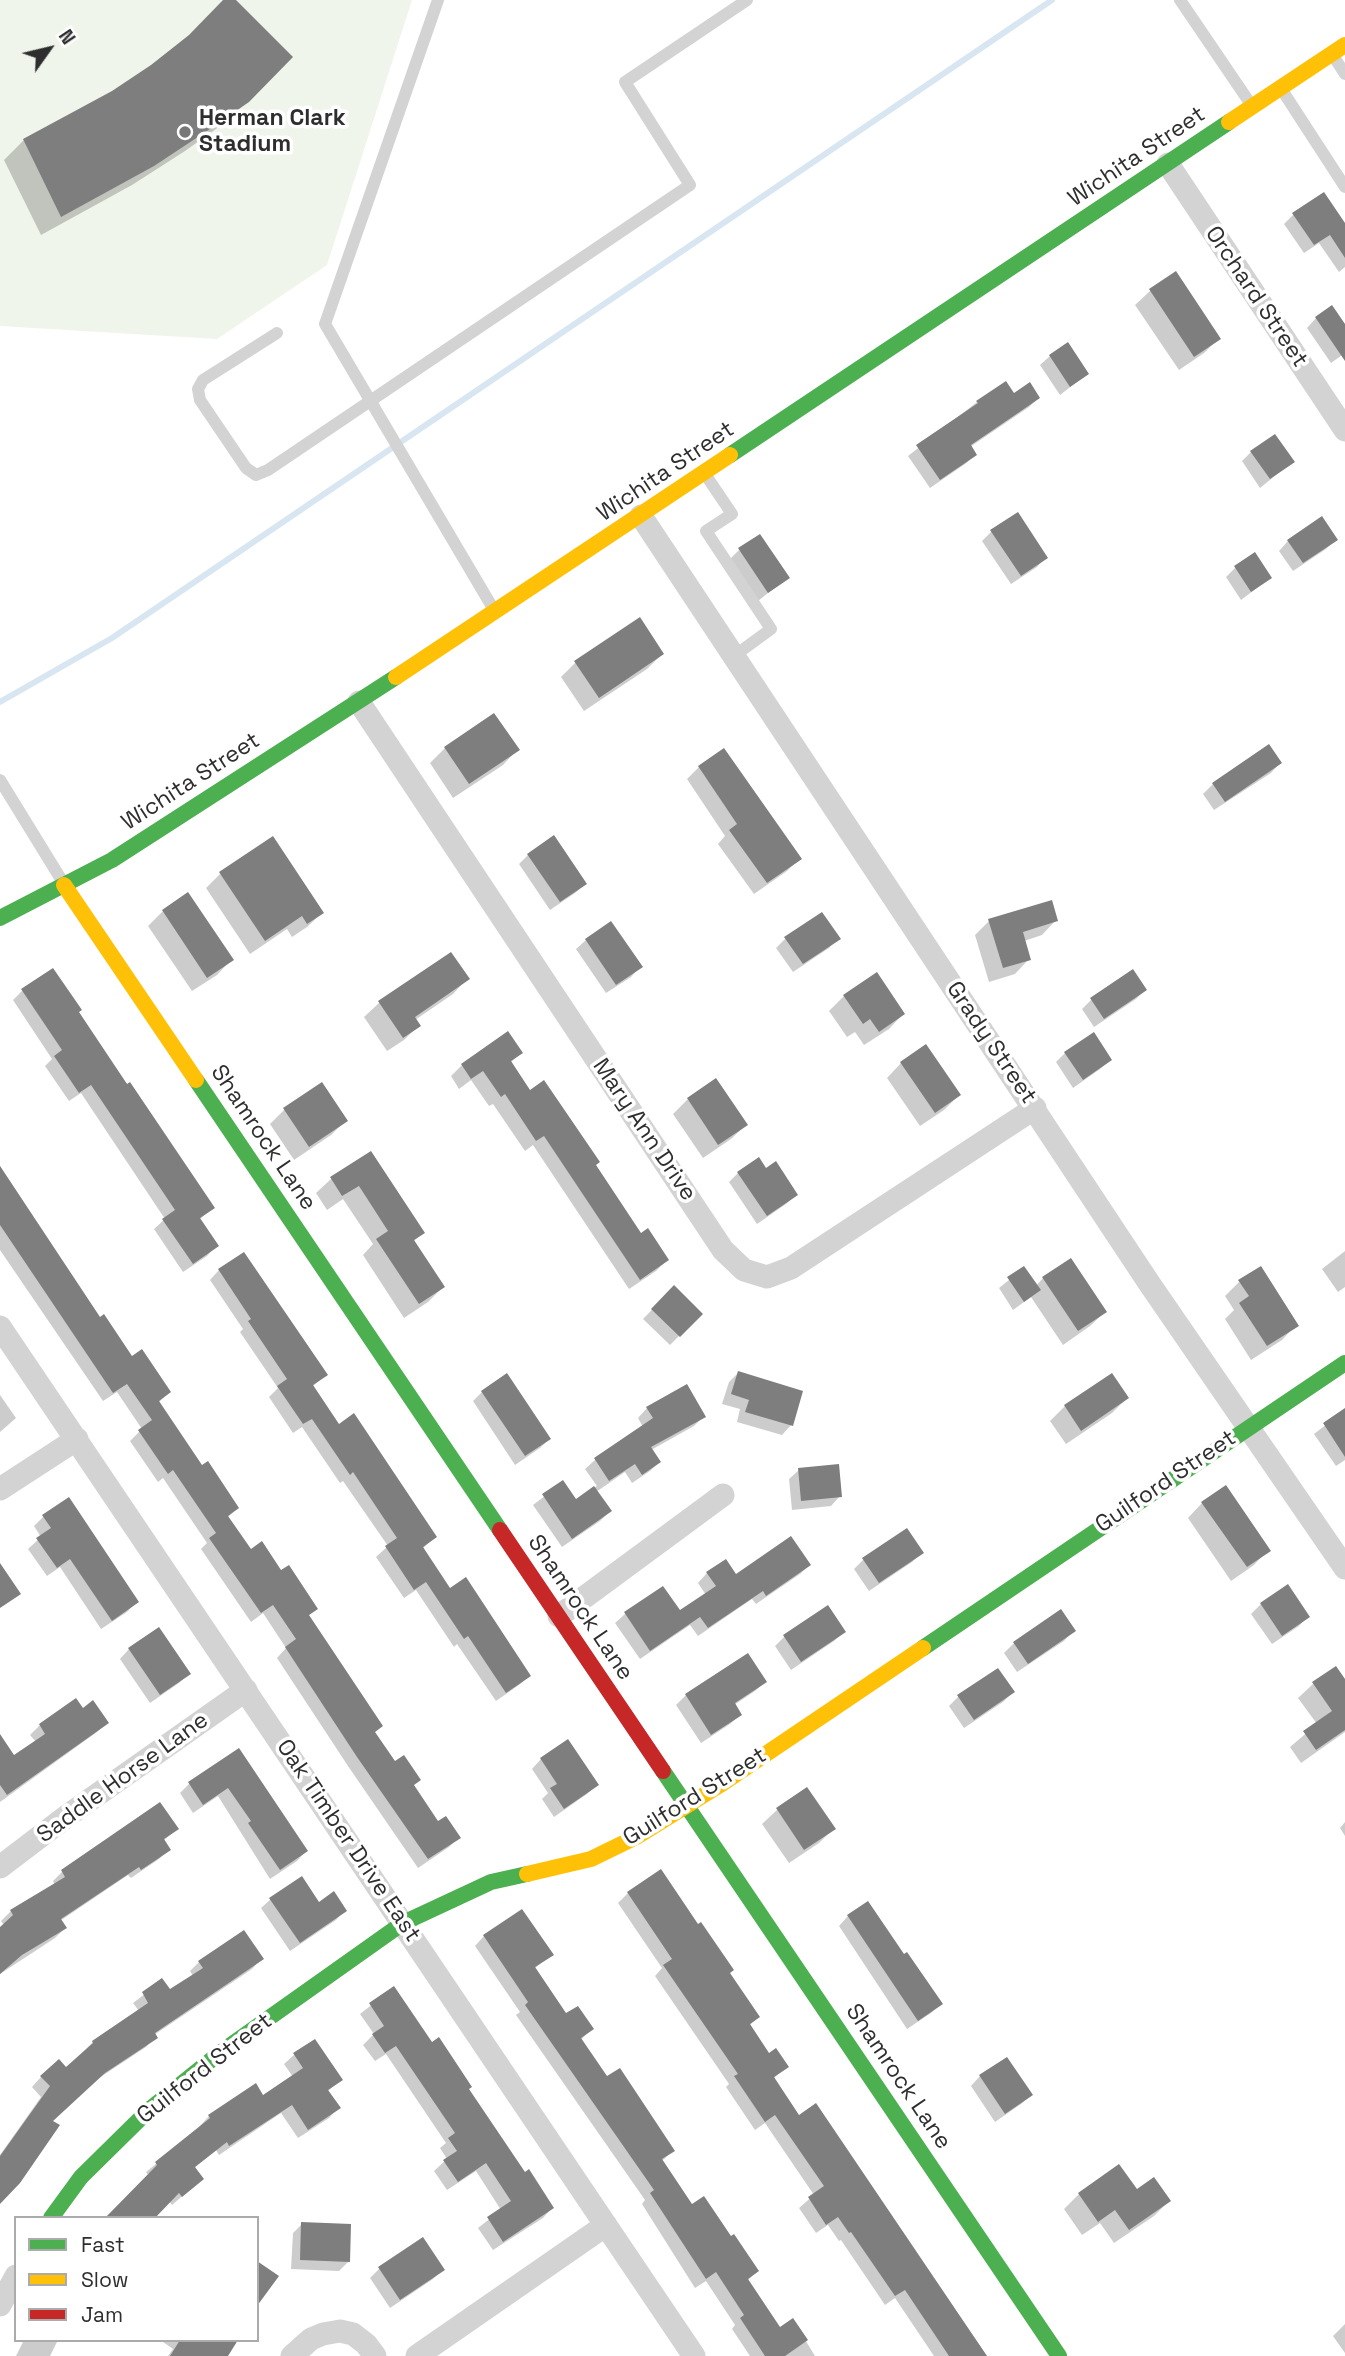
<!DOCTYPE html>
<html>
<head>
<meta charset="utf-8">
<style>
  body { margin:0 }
  #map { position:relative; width:1345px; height:2356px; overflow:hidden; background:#fff; font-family:"Space Grotesk",sans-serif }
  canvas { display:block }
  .legend { position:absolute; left:14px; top:2216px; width:245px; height:126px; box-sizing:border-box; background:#fff; border:2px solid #ababab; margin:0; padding:9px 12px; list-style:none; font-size:21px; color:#2e2e2e }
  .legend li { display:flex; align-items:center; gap:14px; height:35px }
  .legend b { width:35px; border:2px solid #ababab }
  .north { position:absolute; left:14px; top:14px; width:70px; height:70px; -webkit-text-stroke:5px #fff; paint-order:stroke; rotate:56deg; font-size:19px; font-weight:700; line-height:28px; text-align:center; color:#2e2e2e }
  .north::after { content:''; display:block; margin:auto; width:24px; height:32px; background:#2e2e2e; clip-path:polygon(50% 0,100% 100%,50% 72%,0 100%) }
</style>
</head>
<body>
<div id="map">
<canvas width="1345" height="2356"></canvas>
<ul class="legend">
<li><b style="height:9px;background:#4caf50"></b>Fast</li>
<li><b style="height:9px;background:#ffc107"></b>Slow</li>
<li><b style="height:9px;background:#c62828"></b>Jam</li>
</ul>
<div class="north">N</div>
</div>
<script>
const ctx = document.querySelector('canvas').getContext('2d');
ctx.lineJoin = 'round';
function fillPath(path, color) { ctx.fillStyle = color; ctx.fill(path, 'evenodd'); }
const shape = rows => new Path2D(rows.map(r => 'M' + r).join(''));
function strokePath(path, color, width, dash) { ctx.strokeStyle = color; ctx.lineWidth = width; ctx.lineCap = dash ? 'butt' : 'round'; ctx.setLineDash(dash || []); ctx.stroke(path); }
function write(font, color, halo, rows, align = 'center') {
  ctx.font = font + ' "Space Grotesk",sans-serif'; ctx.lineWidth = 7; ctx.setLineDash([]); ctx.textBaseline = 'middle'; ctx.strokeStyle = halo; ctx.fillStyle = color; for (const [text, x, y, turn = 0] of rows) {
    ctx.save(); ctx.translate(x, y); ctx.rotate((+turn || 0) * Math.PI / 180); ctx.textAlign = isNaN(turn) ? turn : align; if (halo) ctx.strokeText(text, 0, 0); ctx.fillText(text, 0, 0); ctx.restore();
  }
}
fillPath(shape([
  [0,0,412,0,327,265,217,339,0,326]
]), '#f0f5eb');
fillPath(shape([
  [226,0,234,0,291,57,227,121,185,151,132,185,41,235,4,160,24,140,113,93,152,66,188,37],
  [1294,214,1345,226,1345,267,1339,272,1319,243,1304,253,1284,224],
  [1175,273,1219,338,1204,353,1179,370,1135,305,1150,291],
  [1316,318,1345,327,1345,353,1331,363,1307,328],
  [1050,356,1087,374,1060,395,1040,365],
  [1013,395,1038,398,1029,407,970,447,975,455,965,464,930,488,908,456,977,402],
  [1251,452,1292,462,1260,488,1242,461],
  [1017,514,1046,557,1037,567,1011,584,982,541,991,532],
  [1335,540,1326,549,1293,571,1279,551,1288,541],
  [739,550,787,578,758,601,730,559],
  [1235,568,1270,578,1241,600,1226,577],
  [662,654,647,669,584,711,561,677,576,662],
  [494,715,517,750,503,765,453,798,430,763,445,748],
  [1269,747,1280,763,1271,773,1214,810,1203,794,1213,784],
  [699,767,799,859,787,871,754,894,718,844,725,836,687,779],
  [528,855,585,884,575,893,550,910,519,864],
  [220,874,322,913,307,927,292,937,287,929,250,954,206,888],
  [187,895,231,960,217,975,192,991,148,926,163,911],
  [1056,920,1042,935,1024,941,1029,959,1015,974,989,982,975,935,989,921],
  [786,938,838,938,829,948,793,972,776,948],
  [586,940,640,967,631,977,606,993,576,949],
  [451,954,467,979,453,994,415,1020,418,1026,404,1040,387,1051,364,1017,379,1003],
  [53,970,77,1013,213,1207,199,1220,216,1246,207,1256,183,1272,154,1229,165,1219,81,1093,69,1101,45,1066,52,1059,13,1000,22,991],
  [1133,971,1145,990,1136,999,1094,1027,1082,1009,1091,1000],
  [844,996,903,1014,889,1029,864,1045,855,1032,847,1037,829,1011],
  [508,1033,521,1053,510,1063,530,1092,594,1165,641,1235,667,1260,656,1271,629,1289,533,1145,525,1151,493,1104,489,1106,471,1080,459,1089,451,1076,462,1065],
  [1065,1053,1110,1060,1100,1069,1073,1088,1056,1062],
  [901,1063,959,1095,944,1110,920,1126,887,1078],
  [688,1099,746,1125,731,1139,703,1158,673,1114],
  [284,1110,346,1120,331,1135,294,1160,270,1124],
  [370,1153,422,1233,413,1242,443,1287,428,1302,404,1318,363,1255,373,1244,343,1199,327,1210,316,1193,331,1179],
  [0,1166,100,1319,131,1358,169,1392,158,1403,201,1467,237,1508,228,1517,250,1551,281,1572,316,1608,308,1616,374,1733,438,1824,458,1838,449,1847,418,1868,348,1766,277,1658,286,1648,263,1613,251,1622,201,1549,207,1543,163,1478,158,1482,130,1441,142,1429,117,1392,103,1401,0,1250],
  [766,1170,796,1195,786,1204,757,1224,729,1182,738,1173],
  [1345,1251,1345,1287,1338,1292,1322,1269],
  [1024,1268,1036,1286,1043,1278,1105,1312,1090,1326,1063,1345,1031,1297,1013,1310,999,1288],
  [219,1270,326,1375,312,1387,339,1426,435,1537,422,1549,449,1590,529,1676,519,1685,496,1701,457,1644,454,1647,416,1590,404,1598,376,1557,388,1546,343,1481,340,1483,302,1427,293,1433,269,1397,278,1388,240,1332,243,1329,210,1280],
  [1239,1282,1296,1325,1282,1340,1251,1360,1225,1319,1234,1310,1225,1296],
  [674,1287,701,1314,670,1345,643,1319],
  [738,1373,801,1392,791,1425,782,1435,737,1422,740,1409,722,1404,729,1382],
  [482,1392,549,1439,540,1448,515,1465,473,1401],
  [0,1395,16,1418,0,1432],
  [1127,1398,1112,1413,1066,1444,1050,1421,1065,1406],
  [647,1408,704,1416,694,1426,651,1450,659,1462,650,1471,632,1483,625,1472,596,1492,610,1511,600,1521,562,1547,533,1505,562,1483,575,1501,597,1486,585,1469,595,1460,643,1427,638,1418],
  [1345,1410,1345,1460,1336,1466,1314,1434],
  [799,1470,840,1496,831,1506,792,1510,789,1479],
  [69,1499,136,1602,127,1612,101,1629,60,1567,47,1576,28,1549,41,1537,34,1526,43,1517],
  [1202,1503,1268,1550,1254,1565,1231,1581,1188,1518],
  [921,1553,912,1562,869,1591,854,1569,863,1560],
  [809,1565,800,1574,756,1604,752,1599,698,1636,690,1625,640,1659,615,1623,625,1614,663,1588,679,1613,706,1595,698,1583,707,1573,735,1576],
  [1288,1586,1308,1616,1299,1626,1272,1644,1251,1614,1261,1604],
  [1073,1631,1064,1641,1017,1672,1004,1653,1014,1643],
  [844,1632,834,1641,791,1670,775,1646,784,1637],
  [129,1649,188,1674,179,1683,150,1703,120,1659],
  [747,1655,765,1682,755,1691,734,1705,740,1715,730,1724,701,1743,676,1705,686,1695],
  [1335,1668,1345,1682,1345,1732,1301,1763,1290,1747,1317,1724,1298,1698,1313,1684],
  [1013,1692,1003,1702,964,1728,949,1706,958,1697],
  [82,1710,106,1723,97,1732,0,1802,0,1752,14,1757,36,1742,30,1735,40,1725],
  [238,1751,306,1851,297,1861,270,1879,218,1796,193,1813,180,1793,189,1784],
  [541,1759,596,1785,587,1794,554,1817,542,1799,548,1793,532,1769],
  [807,1789,833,1829,819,1843,789,1863,762,1824,777,1810],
  [1345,1822,1345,1836,1340,1828],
  [177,1829,163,1841,169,1849,159,1859,131,1878,128,1875,60,1921,65,1928,55,1938,0,1974,0,1929,4,1925,1,1921,11,1911,55,1885,53,1881,62,1872],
  [628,1893,728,1973,758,2017,749,2026,768,2055,786,2067,773,2079,799,2117,884,2209,987,2356,934,2356,895,2298,885,2305,841,2240,839,2241,828,2225,816,2233,799,2208,814,2195,765,2123,755,2130,726,2087,729,2084,655,1976,662,1968,618,1903],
  [271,1899,318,1904,345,1910,336,1920,290,1951,261,1908],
  [848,1916,904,1957,940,2004,931,2013,907,2029,839,1926],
  [484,1936,551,1955,534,1969,566,2016,591,2029,581,2040,607,2079,672,2151,662,2161,692,2206,757,2271,747,2281,780,2329,793,2320,815,2356,750,2356,732,2329,735,2325,706,2281,695,2288,642,2204,645,2200,516,2015,520,2012,475,1946],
  [261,1959,252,1969,154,2035,155,2037,146,2047,93,2082,51,2121,0,2202,0,2155,41,2097,32,2087,41,2077,66,2069,93,2042,139,2011,133,2003,162,1981,169,1992,193,1976,190,1971,199,1962],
  [393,1988,431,2045,467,2089,524,2174,552,2208,543,2218,493,2250,478,2228,501,2210,476,2171,447,2190,434,2171,447,2159,440,2148,446,2143,386,2054,375,2061,363,2045,374,2034,360,2014],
  [315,2041,341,2079,327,2092,338,2108,329,2118,298,2138,281,2113,219,2155,216,2150,194,2168,202,2179,172,2205,146,2172,201,2127,200,2126,209,2116,263,2097,293,2077,284,2064,294,2055],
  [980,2076,1031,2095,1021,2104,995,2122,971,2086],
  [1136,2192,1169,2201,1154,2216,1114,2243,1100,2223,1082,2235,1064,2209,1079,2194],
  [302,2224,348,2262,339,2271,291,2269,293,2233],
  [422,2240,443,2269,433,2279,390,2308,370,2278,379,2269],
  [1345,2324,1345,2353,1333,2336],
  [24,2340,58,2340,50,2356,16,2356],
  [164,2340,234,2340,226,2356,168,2356,173,2349,163,2342]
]), '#0003');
strokePath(shape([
  [0,702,112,638,1052,0]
]), '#d8e6f2', 6);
fillPath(shape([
  [223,0,236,0,293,57,249,102,207,131,154,166,61,217,23,139,112,91,151,65,189,35],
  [1324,192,1345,223,1345,258,1330,235,1314,245,1292,213],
  [1176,271,1221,339,1194,357,1149,289],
  [1332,305,1345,324,1345,361,1315,317],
  [1068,342,1089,374,1070,387,1049,355],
  [1006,381,1014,393,1030,382,1040,398,971,445,977,455,940,480,916,445,978,403,976,401],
  [1275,434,1295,462,1270,479,1250,451],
  [1018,512,1048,558,1021,576,990,530],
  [1322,516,1338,540,1303,563,1287,540],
  [760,534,790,578,768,593,738,548],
  [1255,552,1272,578,1251,592,1234,566],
  [640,617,664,654,599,698,574,661],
  [494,713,520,750,469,784,444,747],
  [1269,744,1282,763,1225,802,1212,783],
  [724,748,802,859,767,883,729,830,737,824,698,766],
  [554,835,587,884,560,902,527,854],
  [273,836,324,913,307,924,302,916,265,941,219,872],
  [188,892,234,960,207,978,162,910],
  [1052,900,1058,921,1023,932,1031,960,1003,968,988,919],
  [822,912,841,939,803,964,784,937],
  [611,921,643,967,616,985,585,939],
  [451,952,470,979,415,1017,421,1026,403,1038,378,1001],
  [53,968,82,1010,79,1012,127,1084,130,1082,215,1208,200,1218,219,1246,193,1264,162,1219,175,1210,91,1085,79,1093,54,1056,62,1050,21,989],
  [1133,969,1147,990,1104,1019,1090,998],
  [877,972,905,1014,879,1032,870,1019,863,1024,843,995],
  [508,1031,523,1053,511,1061,530,1090,544,1080,600,1162,596,1165,641,1233,648,1228,669,1260,640,1280,544,1136,536,1141,505,1094,501,1097,483,1071,471,1079,461,1064],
  [1094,1032,1112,1060,1083,1080,1064,1052],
  [926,1044,961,1095,935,1113,900,1062],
  [716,1078,748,1125,718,1145,687,1098],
  [322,1082,348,1121,309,1147,283,1108],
  [371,1151,425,1233,414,1240,445,1287,419,1304,376,1239,388,1231,359,1186,342,1196,330,1177],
  [759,1157,766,1168,776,1161,798,1195,767,1216,737,1172],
  [0,1166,100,1317,104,1314,132,1356,142,1349,171,1392,159,1401,202,1465,208,1461,239,1508,228,1516,251,1549,262,1541,281,1570,289,1565,318,1609,309,1615,383,1726,375,1732,395,1761,404,1755,421,1780,414,1785,438,1821,446,1816,461,1838,428,1859,357,1757,285,1647,296,1639,273,1605,261,1613,209,1538,216,1533,173,1470,168,1474,138,1430,152,1420,127,1384,113,1393,0,1225],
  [244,1252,328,1375,313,1385,339,1424,354,1413,437,1537,423,1547,450,1588,466,1577,531,1676,506,1693,468,1636,464,1639,426,1582,414,1590,385,1546,397,1538,353,1472,350,1475,312,1419,303,1424,277,1386,287,1379,248,1321,251,1319,218,1269],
  [1071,1258,1107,1312,1078,1331,1042,1277],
  [1024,1266,1041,1290,1024,1302,1007,1277],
  [1261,1266,1299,1326,1267,1346,1239,1303,1249,1296,1238,1280],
  [674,1285,703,1314,680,1337,651,1309],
  [738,1371,803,1391,793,1426,745,1412,749,1400,731,1394],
  [507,1373,551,1439,525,1456,481,1391],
  [1112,1373,1129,1398,1081,1431,1064,1405],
  [687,1384,706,1417,651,1447,661,1462,642,1475,635,1464,609,1481,594,1458,653,1418,646,1407],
  [1345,1408,1345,1457,1323,1423],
  [839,1464,842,1497,801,1501,798,1468],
  [563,1480,576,1499,594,1486,612,1511,572,1539,542,1494],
  [1226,1485,1271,1551,1247,1567,1201,1502],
  [69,1497,139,1602,112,1621,70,1559,57,1568,36,1538,51,1528,42,1515],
  [907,1528,924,1553,879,1583,862,1558],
  [791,1536,811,1565,766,1596,763,1591,708,1628,700,1617,650,1651,624,1612,663,1586,680,1610,716,1586,706,1572,726,1559,736,1574],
  [0,1563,21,1594,0,1608],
  [1288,1584,1310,1617,1282,1636,1260,1603],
  [828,1605,846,1632,801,1662,783,1635],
  [1061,1609,1076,1631,1028,1664,1013,1642],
  [159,1627,191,1674,160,1695,128,1648],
  [748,1653,767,1682,735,1703,742,1715,711,1735,685,1694],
  [1336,1666,1345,1679,1345,1730,1316,1750,1303,1731,1332,1711,1312,1682],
  [998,1668,1015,1692,974,1720,957,1695],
  [76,1698,83,1708,93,1700,109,1723,7,1795,0,1785,0,1734,14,1755,45,1734,39,1724],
  [568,1739,599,1785,564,1809,550,1788,557,1784,540,1758],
  [239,1748,308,1851,280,1870,248,1823,251,1821,228,1788,203,1805,188,1782],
  [807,1787,836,1829,804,1850,776,1808],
  [160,1802,179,1829,164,1839,171,1850,141,1870,139,1867,61,1919,67,1928,22,1955,0,1974,0,1927,13,1915,10,1910,65,1877,61,1870],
  [661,1869,698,1924,701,1922,734,1970,730,1973,760,2017,750,2024,769,2053,776,2048,789,2067,774,2077,799,2115,816,2103,987,2356,949,2356,905,2290,895,2296,851,2232,849,2233,838,2217,826,2225,808,2197,824,2186,775,2115,765,2122,734,2076,738,2074,663,1965,672,1959,627,1892],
  [302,1876,319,1902,334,1891,347,1911,300,1943,269,1898],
  [868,1901,904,1954,907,1952,943,2004,918,2021,847,1915],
  [522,1909,554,1955,535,1967,566,2013,578,2006,594,2029,581,2038,607,2076,620,2068,675,2151,662,2159,692,2204,704,2196,731,2236,734,2234,759,2271,748,2279,780,2327,793,2318,808,2340,785,2356,765,2356,740,2318,744,2315,716,2272,706,2279,650,2193,654,2190,525,2005,528,2002,483,1935],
  [244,1930,264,1959,155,2033,158,2038,105,2073,53,2121,60,2125,20,2183,0,2204,0,2156,50,2086,40,2076,59,2059,66,2067,93,2043,92,2041,148,2003,142,1992,162,1978,170,1989,203,1968,198,1961],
  [394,1986,432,2042,439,2037,472,2087,469,2089,525,2172,529,2169,554,2208,503,2242,487,2217,511,2201,486,2163,458,2182,443,2160,457,2151,448,2138,455,2133,396,2046,385,2053,372,2034,384,2026,369,2003],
  [315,2039,343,2080,328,2090,341,2108,308,2130,292,2105,229,2146,227,2142,195,2167,204,2179,182,2197,179,2193,155,2218,105,2218,157,2165,155,2162,210,2118,208,2115,256,2083,263,2095,303,2068,293,2053],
  [1007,2057,1033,2095,1005,2114,979,2075],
  [1119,2164,1137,2189,1154,2177,1171,2201,1129,2230,1115,2210,1098,2222,1078,2193],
  [301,2222,351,2224,350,2262,300,2260],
  [423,2237,445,2270,400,2300,378,2267],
  [257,2261,279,2276,257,2306],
  [180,2340,238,2340,228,2356,170,2356]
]), '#7e7e7e');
strokePath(shape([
  [438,0,325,324,494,610],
  [1180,0,1252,106],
  [1332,54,1345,74],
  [1282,90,1345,187],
  [277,333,203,380,198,389,200,400,246,468,256,475,268,470,690,185,625,82,747,0],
  [705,474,732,514,706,531,771,629,734,656],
  [0,780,64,884]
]), '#d3d3d3', 12);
strokePath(shape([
  [1168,164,1345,430],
  [641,516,1149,1283,1345,1568],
  [359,702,723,1250,744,1270,767,1277,791,1268,1035,1108],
  [0,1327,694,2356],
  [0,1489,77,1439],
  [559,1616,723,1495],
  [0,1867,67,1816,246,1690],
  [0,2305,16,2276],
  [292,2356,311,2339,323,2334,340,2331,353,2334,366,2344,375,2356],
  [417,2356,606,2225]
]), '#d3d3d3', 23);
strokePath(shape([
  [730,455,1229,122],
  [0,918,112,860,396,677],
  [196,1080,500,1530],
  [923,1648,1345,1363],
  [663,1771,1059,2356],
  [51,2218,81,2177,150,2109,221,2052,403,1923,491,1882,527,1874]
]), '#4caf50', 16);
strokePath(shape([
  [1229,122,1345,45],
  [396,677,730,455],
  [64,885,196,1080],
  [527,1874,591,1859,638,1836,720,1785,923,1648]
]), '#ffc107', 16);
strokePath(shape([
  [500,1530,663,1771]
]), '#c62828', 16);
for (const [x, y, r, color] of [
  [185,132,7,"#777"]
]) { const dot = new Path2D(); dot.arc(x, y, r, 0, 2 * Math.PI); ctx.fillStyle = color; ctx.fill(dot); strokePath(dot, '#fff', 2.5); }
write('bold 23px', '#2e2e2e', '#fff', [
  ["Herman Clark",199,119],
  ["Stadium",199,145]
], 'left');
write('23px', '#2e2e2e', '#fff', [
  ["Wichita Street",1137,157,-34],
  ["Orchard Street",1256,297,56],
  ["Wichita Street",666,472,-34],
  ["Wichita Street",191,782,-33],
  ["Grady Street",991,1043,56],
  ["Mary Ann Drive",644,1130,56],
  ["Shamrock Lane",263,1138,56],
  ["Guilford Street",1166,1482,-34],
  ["Shamrock Lane",580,1608,56],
  ["Saddle Horse Lane",123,1778,-36],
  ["Guilford Street",695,1797,-32],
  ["Oak Timber Drive East",348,1841,56],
  ["Guilford Street",205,2069,-38],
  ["Shamrock Lane",898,2077,56]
]);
</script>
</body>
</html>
